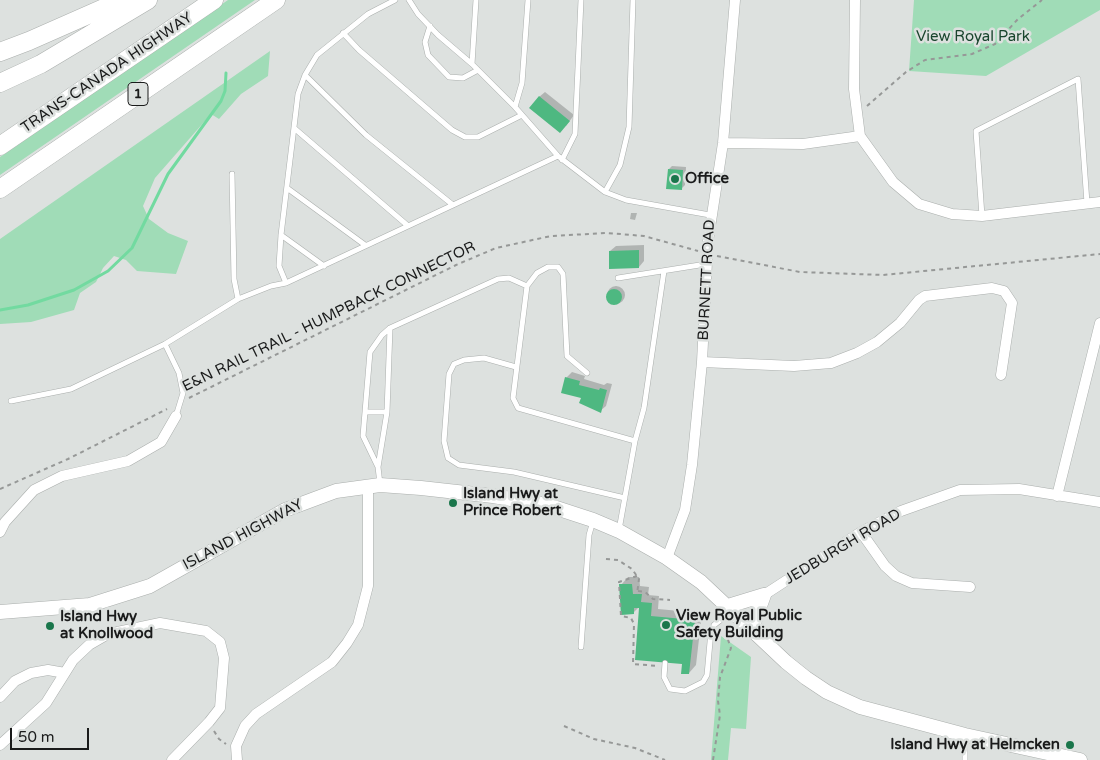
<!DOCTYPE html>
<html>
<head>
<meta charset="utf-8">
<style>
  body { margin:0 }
  #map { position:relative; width:1100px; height:760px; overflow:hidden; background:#dde1df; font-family:"Varela Round",sans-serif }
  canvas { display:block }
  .scale { position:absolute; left:10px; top:728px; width:79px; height:22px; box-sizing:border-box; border:2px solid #1a1b1b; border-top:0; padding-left:6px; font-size:15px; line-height:18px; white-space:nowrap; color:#1a1b1b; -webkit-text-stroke:4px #dde1df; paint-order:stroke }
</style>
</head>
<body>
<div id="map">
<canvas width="1100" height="760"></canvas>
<div class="scale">50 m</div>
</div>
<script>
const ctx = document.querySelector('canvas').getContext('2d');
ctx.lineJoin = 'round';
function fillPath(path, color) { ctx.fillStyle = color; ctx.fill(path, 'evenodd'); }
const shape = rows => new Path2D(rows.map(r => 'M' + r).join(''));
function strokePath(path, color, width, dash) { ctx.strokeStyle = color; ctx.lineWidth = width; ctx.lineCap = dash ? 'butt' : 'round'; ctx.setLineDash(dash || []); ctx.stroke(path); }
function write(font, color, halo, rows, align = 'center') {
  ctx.font = font + ' "Varela Round",sans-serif'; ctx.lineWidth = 5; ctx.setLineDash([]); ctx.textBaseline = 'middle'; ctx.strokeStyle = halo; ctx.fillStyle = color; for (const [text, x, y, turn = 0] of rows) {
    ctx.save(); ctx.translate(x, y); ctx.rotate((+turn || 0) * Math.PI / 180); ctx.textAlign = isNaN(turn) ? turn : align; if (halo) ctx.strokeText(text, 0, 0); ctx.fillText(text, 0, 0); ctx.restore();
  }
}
fillPath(shape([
  [228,0,255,0,0,175,0,157],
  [914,0,1100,0,1100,10,986,76,909,71],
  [270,51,268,76,241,94,219,119,211,114,155,178,143,206,149,219,168,233,188,241,176,274,137,271,126,260,114,256,103,268,96,282,80,293,74,310,31,322,0,324,0,239],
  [721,636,751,657,746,729,731,728,728,760,711,760]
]), '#a0dcb7');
fillPath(shape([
  [545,92,574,115,566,126,539,97],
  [672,166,686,167,685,185,682,188,669,169],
  [631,213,637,213,635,220,630,219],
  [644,245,644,261,639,267,610,251,616,246],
  '607 295a9 9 0 1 1 18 0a9 9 0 1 1-18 0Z',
  [572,372,585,376,584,379,604,385,607,383,612,384,606,406,600,411,582,398,566,378],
  [628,577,639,577,640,586,649,587,648,595,659,596,658,609,702,613,696,665,689,673,640,606,633,613,621,585]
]), '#0003');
strokePath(shape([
  [0,310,28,305,74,290,108,271,132,248,168,174,221,101,225,91,226,73]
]), '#72daa0', 3);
fillPath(shape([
  [539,96,570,121,560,133,529,108],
  [668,169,683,170,682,190,666,189],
  [639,250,639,268,609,269,609,251],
  '606 297a8 8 0 1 1 16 0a8 8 0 1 1-16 0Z',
  [565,377,580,381,579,385,599,390,600,388,607,390,601,413,579,403,581,398,561,393],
  [619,584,632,584,633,594,642,594,641,602,652,603,651,616,695,620,689,674,681,674,682,664,635,660,639,608,634,608,634,614,621,615]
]), '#4eb881');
const service = shape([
  [409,0,418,14,438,35,472,64],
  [476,0,472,64,515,107,558,156,605,192,626,200,710,215],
  [430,26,425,42,428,55,449,77,463,78,478,70],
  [343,33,359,50,452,130,465,137,478,137,522,115],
  [305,75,366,135,453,205],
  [515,107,522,83,528,0],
  [294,128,407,225],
  [562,160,575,134,581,0],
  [232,174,234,279,238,299],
  [287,188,365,245],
  [605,192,620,165,629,127,633,0],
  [982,216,976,131,1078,79,1087,203],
  [281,235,324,266],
  [618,278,706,264],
  [286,283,279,266,281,235,298,94,305,75,317,55,368,14,395,0],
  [165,344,179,373,183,393,176,416],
  [516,367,484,358,464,360,454,364,449,374,444,441,448,458,459,465,514,472,625,498],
  [587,373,567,356,563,274,558,267,548,267,537,273,527,286,513,398,518,408,635,441],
  [11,401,71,389,165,344,238,299,271,286,286,283,558,156],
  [365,412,387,412],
  [378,467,363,436,370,352,382,335,390,328,498,279,509,278,527,286],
  [380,484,378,467,387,412,390,328],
  [619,530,635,441,644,408,664,271],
  [581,647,589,535,593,521],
  [665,663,664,677,670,689,685,691,703,682,707,675,711,631,714,625,731,612],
  [965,736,965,760]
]);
const minor = shape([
  [855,0,854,89,860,136],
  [723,143,803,144,860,136,893,182,919,204,952,214,982,216,1100,202],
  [702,362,794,366,831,363,857,353,877,342,900,323,919,300,925,296,992,288,1004,291,1012,303,1001,375],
  [1057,496,1100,323],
  [0,532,5,522,34,490,62,476,128,461,161,442,176,416],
  [861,532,885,566,896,576,912,583,970,587],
  [667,558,685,510,692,465,702,362,708,241,723,143,735,0],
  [764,595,861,532,901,511,960,490,1019,489,1100,502],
  [0,697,15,681,31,673,48,670,65,673],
  [0,745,46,703,73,660,89,645,108,634,160,623,206,631,220,642,224,658,220,708,209,722,172,760],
  [237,760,236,746,245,726,256,714,332,662,347,643,358,625,368,586,368,486]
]);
const secondary = shape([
  [728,606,764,595],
  [0,612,90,605,150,586,285,510,336,491,380,485,421,488,493,496,547,505,593,520,619,531,667,558,701,582,786,662,806,678,827,692,860,707,965,735,1080,760],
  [752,628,764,595]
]);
const motorway = shape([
  [0,52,29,41,122,0],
  [0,83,41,64,148,0],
  [0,146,214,0],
  [0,189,276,0]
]);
strokePath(service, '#aaaeac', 6);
strokePath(minor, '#aaaeac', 11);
strokePath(secondary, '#aaaeac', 15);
strokePath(motorway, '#aaaeac', 19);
strokePath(shape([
  [867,106,906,72,925,60,972,54,995,44,1018,19,1042,0],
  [717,256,800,272,883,275,1100,254],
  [189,398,456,265,496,248,551,236,607,233,644,236,698,251],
  [0,489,68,459,167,409],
  [606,559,618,560,632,569,639,579,637,594],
  [637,576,619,582,621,616,631,618,634,624,633,664,658,666],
  [638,591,645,592,653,599,670,600],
  [564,726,594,739,635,748,665,760],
  [214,731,219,739,226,744],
  [713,760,720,715,718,701,720,677,731,648,727,637,733,628]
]), '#969897', 2, [4, 4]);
strokePath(service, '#fff', 5);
strokePath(minor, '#fff', 10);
strokePath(secondary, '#fff', 14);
strokePath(motorway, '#fff', 18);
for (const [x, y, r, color] of [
  [675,179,5,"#1a764b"],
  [453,503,5,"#1a764b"],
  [666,625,5,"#1a764b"],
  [50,626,5,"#1a764b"],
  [1070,745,5,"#1a764b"]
]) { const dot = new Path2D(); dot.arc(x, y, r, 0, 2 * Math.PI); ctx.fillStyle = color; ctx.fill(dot); strokePath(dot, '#dde1df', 2); }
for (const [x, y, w] of [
  [138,94,20]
]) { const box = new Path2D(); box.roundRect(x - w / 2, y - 11.5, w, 23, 4); ctx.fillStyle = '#dde1df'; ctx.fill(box); strokePath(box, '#1a1b1b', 1); }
write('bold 14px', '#1a1b1b', null, [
  ["1",138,94]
]);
write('15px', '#19452d', '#dde1df', [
  ["View Royal Park",973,37]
]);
write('15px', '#1a1b1b', '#dde1df', [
  ["TRANS-CANADA HIGHWAY",107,73,-34],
  ["BURNETT ROAD",707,280,-87],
  ["E&N RAIL TRAIL - HUMPBACK CONNECTOR",329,317,-26],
  ["ISLAND HIGHWAY",243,535,-28],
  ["JEDBURGH ROAD",843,547,-31]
]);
write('bold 15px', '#1a1b1b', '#dde1df', [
  ["Office",685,179],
  ["Island Hwy at",463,494],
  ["Prince Robert",463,511],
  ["View Royal Public",676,616],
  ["Safety Building",676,633],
  ["Island Hwy",60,617],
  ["at Knollwood",60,634],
  ["Island Hwy at Helmcken",1060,745,"right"]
], 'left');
</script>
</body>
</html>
